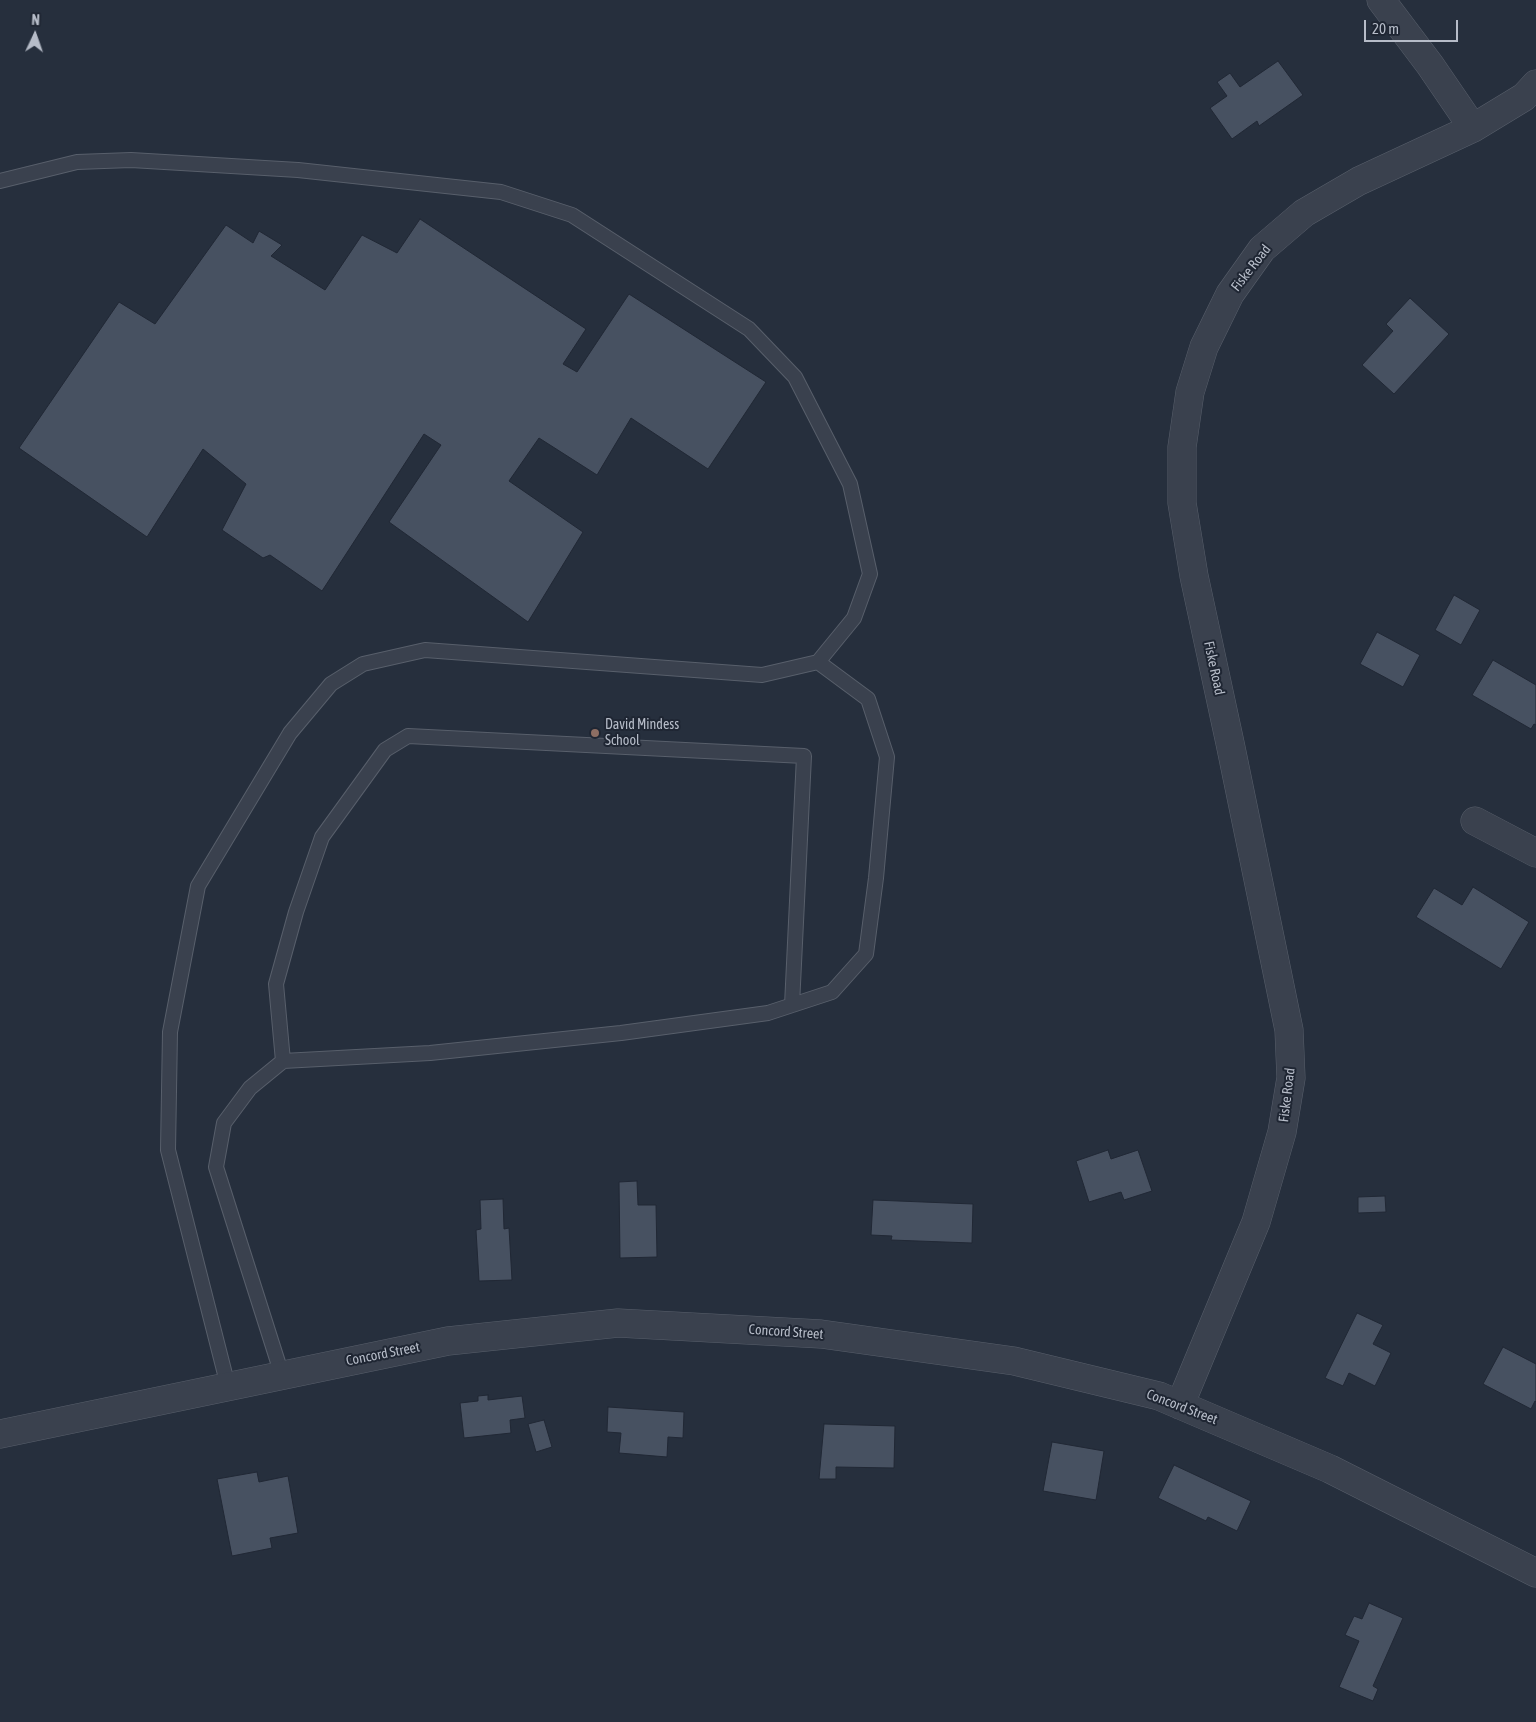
<!DOCTYPE html>
<html>
<head>
<meta charset="utf-8">
<style>
  body { margin:0 }
  #map { position:relative; width:1536px; height:1722px; overflow:hidden; background:#262f3d; font-family:"Asap Condensed",sans-serif }
  canvas { display:block }
  .north { position:absolute; left:10px; top:10px; width:50px; height:50px; -webkit-text-stroke:4px #1f2633; paint-order:stroke; rotate:3deg; font-size:14px; font-weight:700; line-height:20px; text-align:center; color:#b6bcc8 }
  .north::after { content:''; display:block; margin:auto; width:18px; height:22px; background:#b6bcc8; clip-path:polygon(50% 0,100% 100%,50% 72%,0 100%) }
  .scale { position:absolute; left:1364px; top:20px; width:94px; height:22px; box-sizing:border-box; border:2px solid #b6bcc8; border-top:0; padding-left:6px; font-size:15px; line-height:18px; white-space:nowrap; color:#b6bcc8; -webkit-text-stroke:4px #1f2633; paint-order:stroke }
</style>
</head>
<body>
<div id="map">
<canvas width="1536" height="1722"></canvas>
<div class="north">N</div>
<div class="scale">20 m</div>
</div>
<script>
const ctx = document.querySelector('canvas').getContext('2d');
ctx.lineJoin = 'round';
function fillPath(path, color) { ctx.fillStyle = color; ctx.fill(path, 'evenodd'); }
const shape = rows => new Path2D(rows.map(r => 'M' + r).join(''));
function strokePath(path, color, width, dash) { ctx.strokeStyle = color; ctx.lineWidth = width; ctx.lineCap = dash ? 'butt' : 'round'; ctx.setLineDash(dash || []); ctx.stroke(path); }
function write(font, color, halo, rows, align = 'center') {
  ctx.font = font + ' "Asap Condensed",sans-serif'; ctx.lineWidth = 4; ctx.setLineDash([]); ctx.textBaseline = 'middle'; ctx.strokeStyle = halo; ctx.fillStyle = color; for (const [text, x, y, turn = 0] of rows) {
    ctx.save(); ctx.translate(x, y); ctx.rotate((+turn || 0) * Math.PI / 180); ctx.textAlign = isNaN(turn) ? turn : align; if (halo) ctx.strokeText(text, 0, 0); ctx.fillText(text, 0, 0); ctx.restore();
  }
}
const building = shape([
  [1278,61,1303,95,1259,126,1257,121,1232,139,1210,108,1227,96,1217,82,1230,73,1240,87,1278,61],
  [420,219,586,329,563,364,577,372,629,294,766,382,708,469,631,418,597,475,539,438,509,481,583,532,528,622,389,522,441,445,424,434,322,591,270,555,263,558,222,530,246,484,203,449,147,537,19,448,119,302,155,324,226,225,253,243,259,231,282,245,271,256,325,290,362,235,397,253,420,219],
  [1410,298,1449,334,1394,394,1362,365,1393,331,1386,324,1410,298],
  [1454,595,1480,610,1461,645,1435,630,1454,595],
  [1377,632,1420,655,1403,687,1360,664,1377,632],
  [1493,660,1536,685,1536,725,1534,724,1531,729,1472,695,1493,660],
  [1473,887,1529,922,1501,969,1416,917,1434,888,1462,905,1473,887],
  [1108,1150,1111,1159,1138,1150,1152,1191,1124,1200,1121,1192,1089,1202,1076,1161,1108,1150],
  [637,1181,638,1205,656,1205,657,1257,620,1258,619,1182,637,1181],
  [1385,1196,1386,1212,1358,1213,1358,1197,1385,1196],
  [503,1199,504,1229,509,1228,512,1280,479,1281,476,1230,481,1229,480,1200,503,1199],
  [873,1200,973,1204,972,1243,891,1240,892,1236,871,1235,873,1200],
  [1357,1313,1383,1325,1373,1344,1391,1353,1375,1386,1349,1373,1343,1386,1325,1378,1357,1313],
  [1503,1347,1536,1364,1536,1402,1535,1401,1531,1409,1483,1384,1503,1347],
  [488,1395,488,1400,522,1396,525,1418,510,1420,511,1433,464,1438,460,1403,478,1401,478,1396,488,1395],
  [608,1407,684,1412,683,1438,668,1437,667,1457,619,1453,621,1433,607,1432,608,1407],
  [544,1420,552,1447,536,1452,528,1424,544,1420],
  [824,1424,895,1426,894,1468,836,1467,836,1479,819,1479,824,1424],
  [1052,1442,1104,1451,1096,1500,1043,1491,1052,1442],
  [1174,1465,1251,1501,1237,1531,1208,1517,1206,1521,1158,1498,1174,1465],
  [257,1472,259,1482,288,1476,298,1533,270,1538,272,1548,232,1556,217,1479,257,1472],
  [1369,1603,1403,1618,1373,1686,1378,1689,1373,1701,1339,1687,1359,1641,1345,1635,1354,1616,1362,1619,1369,1603]
]);
fillPath(building, '#475161');
strokePath(building, '#212835', 1);
const lane = shape([
  [0,181,77,162,131,160,298,170,501,192,572,215,749,329,795,377,850,484,870,574,854,618,818,662,762,675,425,650,363,664,331,684,290,733,198,886,170,1032,168,1150,228,1386],
  [283,1061,276,984,296,912,322,837,385,750,408,736,804,756,792,1005],
  [282,1375,216,1167,224,1123,250,1088,283,1061,430,1053,621,1033,768,1013,832,992,866,954,876,878,887,757,868,699,818,662]
]);
const street = shape([
  [1381,0,1430,65,1473,128],
  [1475,821,1536,853],
  [1180,1405,1256,1222,1282,1132,1291,1078,1289,1030,1230,743,1194,576,1182,503,1182,447,1190,392,1204,347,1230,294,1262,249,1304,213,1359,181,1473,128,1524,97,1536,84],
  [0,1434,448,1341,618,1323,821,1334,1014,1361,1159,1396,1330,1469,1536,1573]
]);
strokePath(lane, '#585f6b', 16);
strokePath(street, '#585f6b', 29);
strokePath(lane, '#3a414e', 14);
strokePath(street, '#3a414e', 28);
for (const [x, y, r, color] of [
  [595,733,5,"#8d6e63"]
]) { const dot = new Path2D(); dot.arc(x, y, r, 0, 2 * Math.PI); ctx.fillStyle = color; ctx.fill(dot); strokePath(dot, '#1f2633', 2); }
write('14px', '#b6bcc8', '#1f2633', [
  ["Fiske Road",1251,268,-52],
  ["Fiske Road",1214,668,78],
  ["Fiske Road",1287,1095,-83],
  ["Concord Street",786,1332,4],
  ["Concord Street",383,1354,-11],
  ["Concord Street",1182,1407,21]
]);
write('14px', '#b6bcc8', '#1f2633', [
  ["David Mindess",605,725],
  ["School",605,741]
], 'left');
</script>
</body>
</html>
